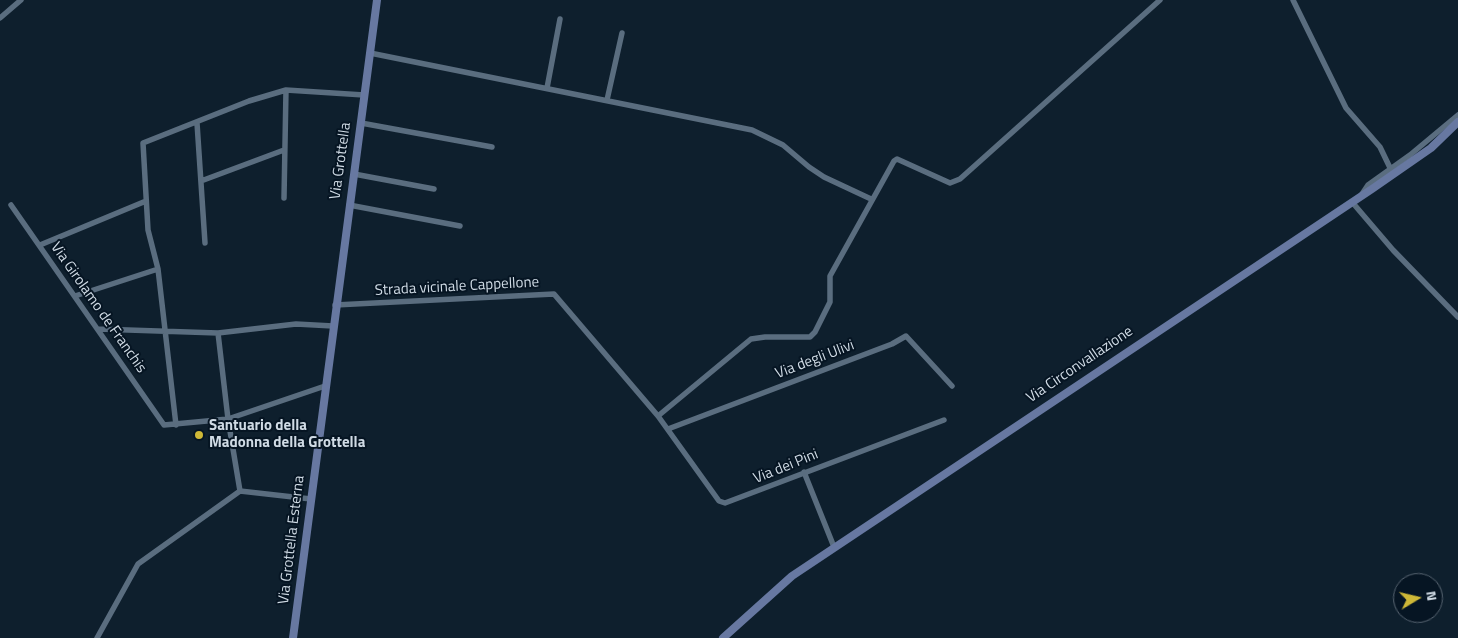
<!DOCTYPE html>
<html>
<head>
<meta charset="utf-8">
<style>
  body { margin:0 }
  #map { position:relative; width:1458px; height:638px; overflow:hidden; background:#0e1f2d; font-family:"Titillium Web",sans-serif }
  canvas { display:block }
  .north { position:absolute; left:1393px; top:573px; width:50px; height:50px; box-sizing:border-box; background:#061523; border:1px solid #576471; border-radius:50%; rotate:81deg; font-size:14px; font-weight:700; line-height:20px; text-align:center; color:#d0dbe5 }
  .north::after { content:''; display:block; margin:auto; width:18px; height:22px; background:#ceb837; clip-path:polygon(50% 0,100% 100%,50% 72%,0 100%) }
</style>
</head>
<body>
<div id="map">
<canvas width="1458" height="638"></canvas>
<div class="north">N</div>
</div>
<script>
const ctx = document.querySelector('canvas').getContext('2d');
ctx.lineJoin = 'round';
const shape = rows => new Path2D(rows.map(r => 'M' + r).join(''));
function strokePath(path, color, width, dash) { ctx.strokeStyle = color; ctx.lineWidth = width; ctx.lineCap = dash ? 'butt' : 'round'; ctx.setLineDash(dash || []); ctx.stroke(path); }
function write(font, color, halo, rows, align = 'center') {
  ctx.font = font + ' "Titillium Web",sans-serif'; ctx.lineWidth = 4; ctx.setLineDash([]); ctx.textBaseline = 'middle'; ctx.strokeStyle = halo; ctx.fillStyle = color; for (const [text, x, y, turn = 0] of rows) {
    ctx.save(); ctx.translate(x, y); ctx.rotate((+turn || 0) * Math.PI / 180); ctx.textAlign = isNaN(turn) ? turn : align; if (halo) ctx.strokeText(text, 0, 0); ctx.fillText(text, 0, 0); ctx.restore();
  }
}
strokePath(shape([
  [1293,0,1346,108,1380,147,1393,174],
  [0,18,21,0],
  [370,53,752,130,783,145,809,167,824,177,871,199],
  [547,88,560,19],
  [607,100,622,33],
  [197,123,205,243],
  [361,123,492,147],
  [354,174,434,189],
  [201,181,284,150],
  [1362,194,1368,185,1410,155,1458,115],
  [284,198,286,90],
  [1352,202,1393,250,1458,317],
  [11,205,164,425,228,419,240,491],
  [349,205,460,226],
  [40,245,146,201],
  [75,296,158,269],
  [335,305,554,294,658,416,719,501,725,503,944,420],
  [98,329,218,333,296,324,333,326],
  [218,333,228,419,325,386],
  [658,416,751,339,765,337,810,337,815,332,830,302,830,276,894,161,897,159,950,183,960,179,1160,0],
  [176,425,158,269,148,230,143,143,249,101,286,90,364,95],
  [668,429,892,344,906,336,952,386],
  [804,472,834,547],
  [97,638,138,564,240,491,311,499]
]), '#5a6d7f', 5.5);
strokePath(shape([
  [293,638,377,0],
  [723,638,792,576,1372,189,1431,148,1458,122]
]), '#6778a1', 8);
for (const [x, y, r, color] of [
  [199,435,5,"#ceb837"]
]) { const dot = new Path2D(); dot.arc(x, y, r, 0, 2 * Math.PI); ctx.fillStyle = color; ctx.fill(dot); strokePath(dot, '#061523', 2); }
write('15px', '#d0dbe5', '#061523', [
  ["Via Grottella",341,161,-82],
  ["Strada vicinale Cappellone",457,287,-3],
  ["Via Girolamo de Franchis",98,308,55],
  ["Via degli Ulivi",815,360,-21],
  ["Via Circonvallazione",1080,365,-34],
  ["Via dei Pini",786,467,-22],
  ["Via Grottella Esterna",292,540,-83]
]);
write('bold 15px', '#d0dbe5', '#061523', [
  ["Santuario della",209,426],
  ["Madonna della Grottella",209,443]
], 'left');
</script>
</body>
</html>
